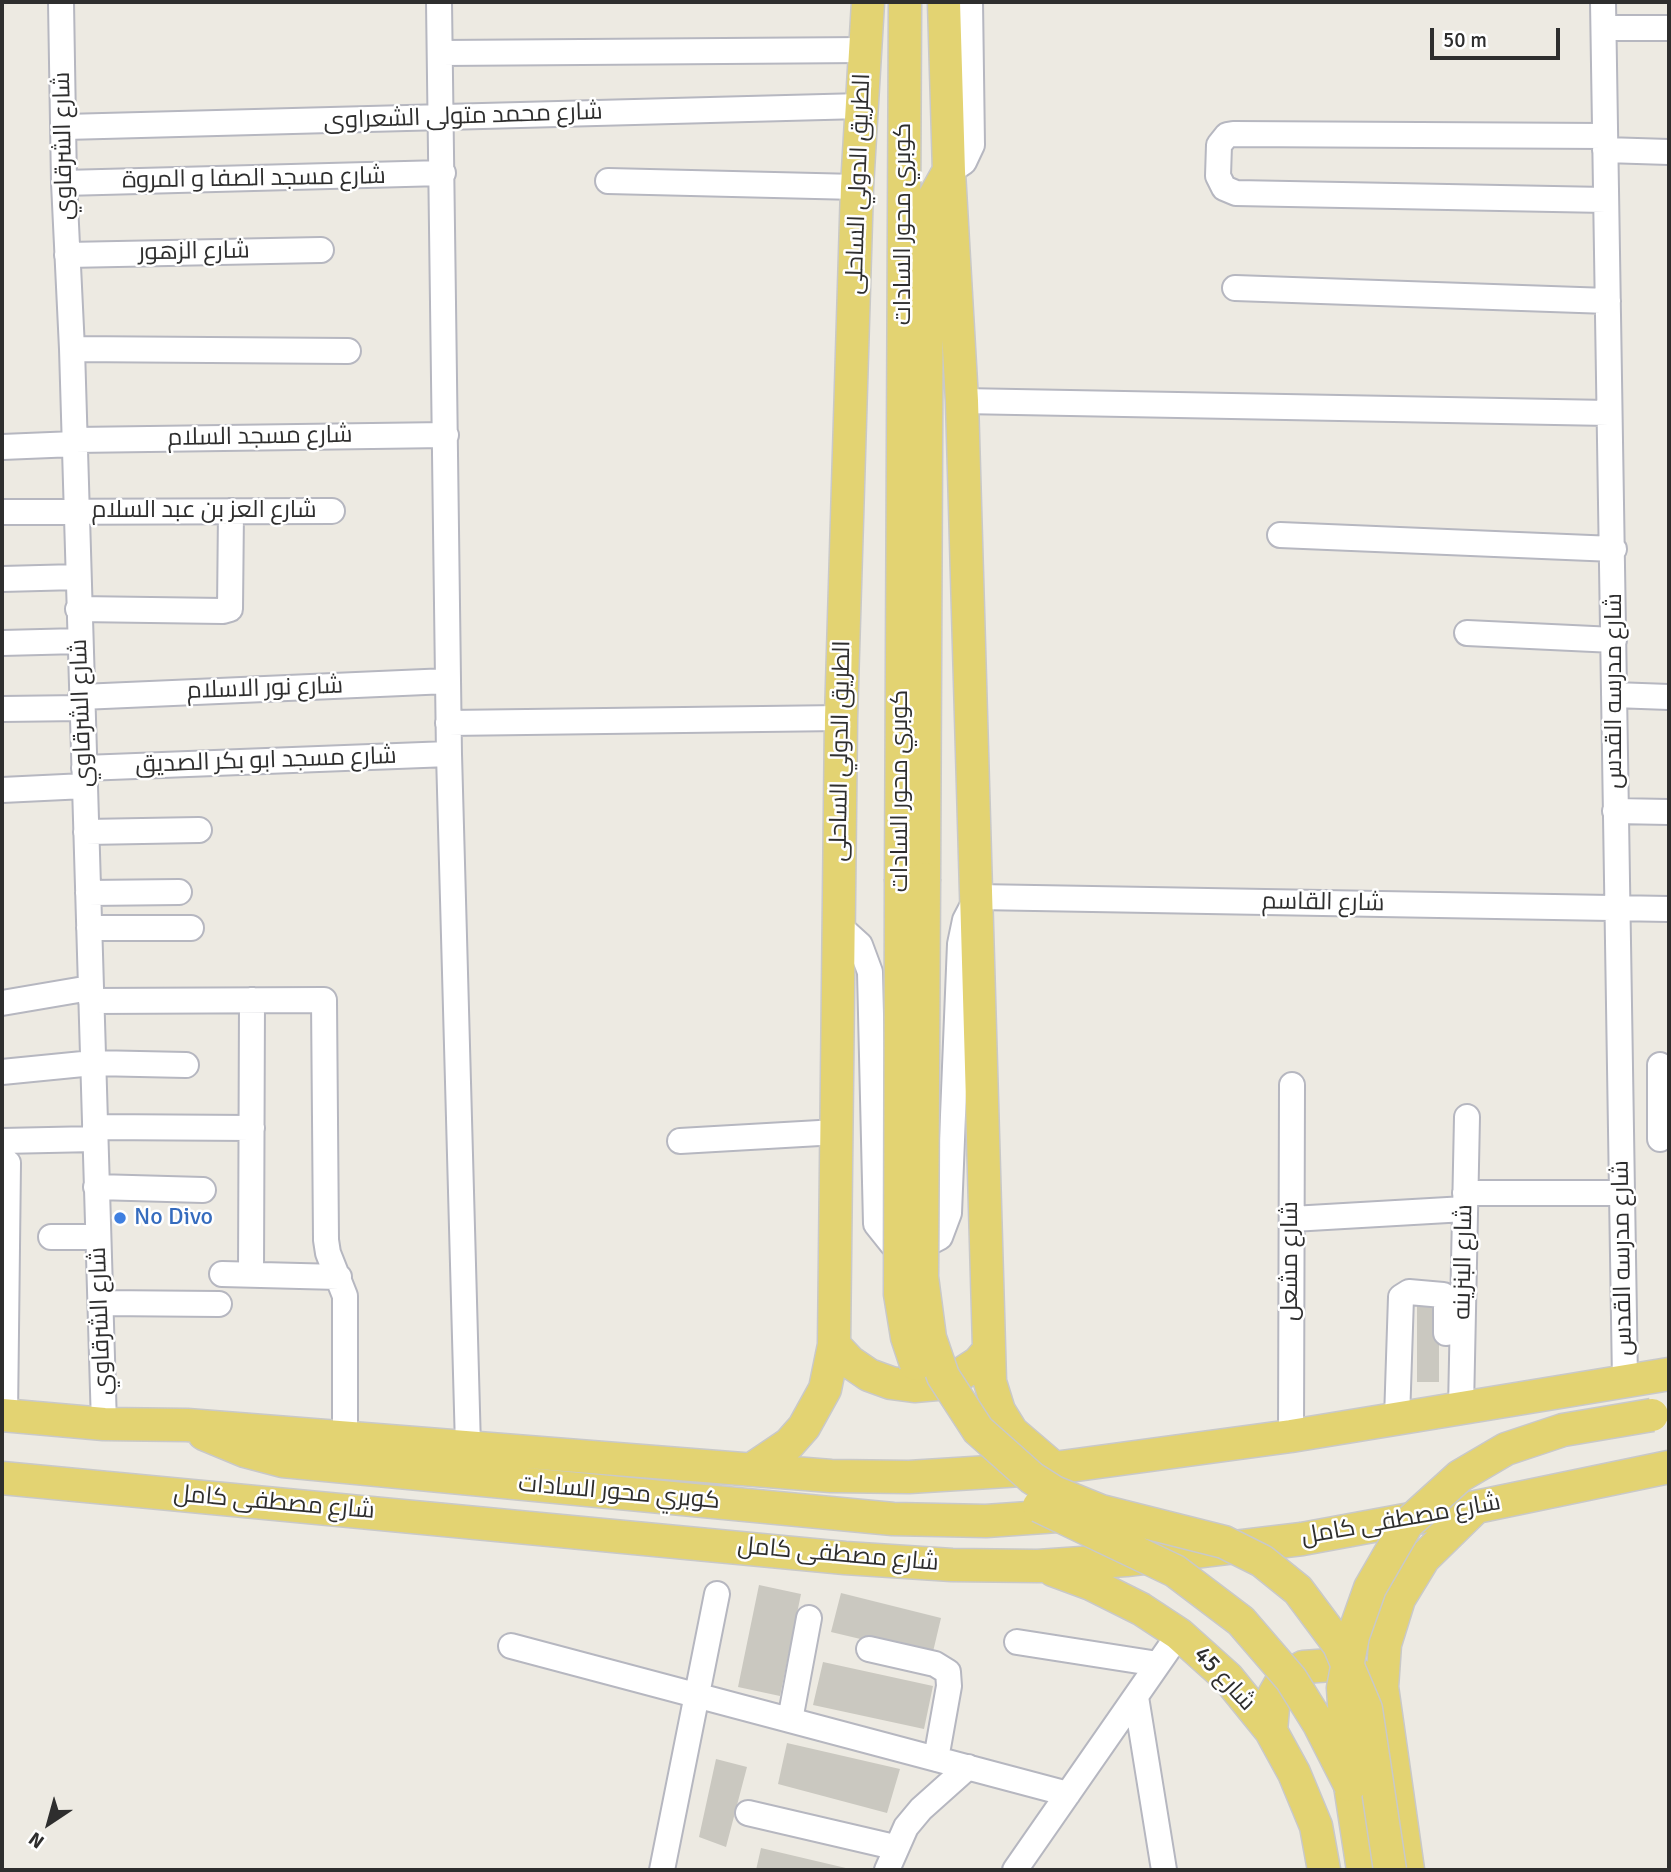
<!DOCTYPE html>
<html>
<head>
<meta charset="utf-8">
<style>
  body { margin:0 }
  #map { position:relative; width:1671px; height:1872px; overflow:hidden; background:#edeae2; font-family:Signika,sans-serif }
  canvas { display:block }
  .frame { position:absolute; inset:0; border:4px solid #2e2e2e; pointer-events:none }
  .north { position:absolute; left:14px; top:1788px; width:70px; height:70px; -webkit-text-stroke:5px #fff; paint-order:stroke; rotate:216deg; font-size:19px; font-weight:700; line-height:28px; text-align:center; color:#2e2e2e }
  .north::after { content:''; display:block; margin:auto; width:24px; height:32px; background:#2e2e2e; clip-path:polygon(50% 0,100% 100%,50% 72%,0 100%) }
  .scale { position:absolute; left:1430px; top:28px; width:130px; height:32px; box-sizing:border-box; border:4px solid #2e2e2e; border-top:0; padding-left:9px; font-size:21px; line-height:24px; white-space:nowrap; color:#2e2e2e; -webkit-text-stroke:5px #fff; paint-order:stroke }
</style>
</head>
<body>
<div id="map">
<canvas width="1671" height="1872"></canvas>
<div class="frame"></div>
<div class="north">N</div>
<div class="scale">50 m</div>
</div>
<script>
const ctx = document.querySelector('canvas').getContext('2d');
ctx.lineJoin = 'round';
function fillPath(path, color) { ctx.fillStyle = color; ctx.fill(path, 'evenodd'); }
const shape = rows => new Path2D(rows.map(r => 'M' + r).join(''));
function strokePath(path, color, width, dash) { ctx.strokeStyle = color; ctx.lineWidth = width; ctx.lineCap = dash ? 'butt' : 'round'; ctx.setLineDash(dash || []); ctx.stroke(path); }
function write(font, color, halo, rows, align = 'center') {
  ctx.font = font + ' Signika,Cairo,sans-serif'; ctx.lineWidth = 5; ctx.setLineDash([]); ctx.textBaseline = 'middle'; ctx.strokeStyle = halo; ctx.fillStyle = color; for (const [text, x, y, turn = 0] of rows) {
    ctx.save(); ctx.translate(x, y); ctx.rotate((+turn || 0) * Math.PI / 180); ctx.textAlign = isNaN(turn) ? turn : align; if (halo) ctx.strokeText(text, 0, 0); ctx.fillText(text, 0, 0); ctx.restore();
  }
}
fillPath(shape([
  [1417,1302,1439,1302,1439,1382,1417,1382],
  [759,1585,801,1594,780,1696,738,1687],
  [841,1593,941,1618,932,1656,831,1632],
  [823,1662,933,1686,924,1729,813,1705],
  [787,1743,900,1769,887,1813,778,1784],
  [716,1759,747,1767,726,1847,699,1837],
  [761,1848,850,1869,850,1870,756,1870]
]), '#cac8c0');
const minor = shape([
  [61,2,64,183,72,349,104,1424],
  [439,2,449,754,468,1446],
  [1603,2,1625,1380],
  [1604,28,1669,28],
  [441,53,865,50],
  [65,127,862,106],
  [1605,136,1233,134,1227,135,1219,145,1218,176,1224,188,1236,193,1606,200],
  [1605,150,1669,152],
  [949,172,964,162,972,145,970,2],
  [608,181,857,187],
  [64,183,443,173],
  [67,255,321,250],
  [1235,288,1608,301],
  [72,349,348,351],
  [962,401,1609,413],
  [75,440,446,435],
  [2,447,75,444],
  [2,512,332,511],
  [1280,535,1614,549],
  [2,579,78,577],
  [78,609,223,611,230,609,231,511],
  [1467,633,1614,640],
  [2,643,80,641],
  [1614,695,1669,697],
  [81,697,448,681],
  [2,709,82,708],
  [448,723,841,718],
  [84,768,449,754],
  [2,790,85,786],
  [1615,811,1669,812],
  [86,832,199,830],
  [88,893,179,892],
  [839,926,860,945,870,972,876,1224,892,1244,917,1249,940,1237,949,1213,960,944,965,920,977,897,1669,909],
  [89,928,191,928],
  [91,1001,324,1000,326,1240,328,1253,345,1296,345,1437],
  [2,1003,90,988],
  [2,1072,93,1063,186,1065],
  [95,1127,252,1128],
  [1660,1139,1660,1065],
  [2,1141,95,1139],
  [680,1141,837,1132],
  [96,1187,203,1190],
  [1465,1193,1621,1193],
  [1292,1219,1465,1209],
  [51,1237,98,1237],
  [222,1274,339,1277],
  [251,1274,252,1000],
  [101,1303,219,1304],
  [1461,1408,1467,1117],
  [5,1416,8,1163],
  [1397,1419,1401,1297,1409,1292,1443,1295,1446,1303,1446,1333],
  [1291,1436,1292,1085],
  [1017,1642,1158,1664],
  [511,1646,1068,1794],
  [869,1649,935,1664,948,1672,949,1686,936,1759],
  [1136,1697,1164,1870],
  [790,1720,809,1618],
  [748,1813,894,1847],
  [662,1870,717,1594],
  [887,1870,906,1827,921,1809,968,1767],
  [1015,1870,1179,1634]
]);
const major = shape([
  [944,2,949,172,962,401,990,1382,999,1411,1012,1432,1054,1468],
  [901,879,905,2],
  [924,879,927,233,932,201,947,174],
  [834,1345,850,1362,869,1375,891,1383,914,1386,937,1384,958,1376,978,1363,989,1350],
  [2,1415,104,1424,187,1425,831,1476,909,1477,1054,1468,1291,1436,1669,1374],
  [204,1434,245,1451,283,1461,893,1519,986,1521,1072,1515],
  [752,1469,789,1444,804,1427,825,1389,834,1345,841,718,857,187,868,2],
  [2,1478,845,1558,952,1565,1038,1566,1126,1560,1302,1539,1476,1507,1669,1467],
  [1053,1570,1091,1584,1141,1609,1179,1634,1228,1678,1271,1731,1294,1773,1316,1826,1324,1870],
  [1271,1731,1274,1695,1282,1681,1303,1667,1332,1665,1368,1679],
  [1350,1785,1363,1870],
  [1408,1870,1382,1687,1385,1644,1399,1599,1424,1558,1474,1509]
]);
strokePath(minor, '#b6b7c0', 28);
strokePath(major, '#c9c9c9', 35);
strokePath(minor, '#fff', 24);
strokePath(major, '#e3d372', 32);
const majorBridge = shape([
  [901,879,900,1294,907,1337,916,1364],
  [924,879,922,1277,930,1338,943,1376,978,1430,1032,1478,1054,1492,1101,1511,1224,1542,1262,1561,1298,1590,1339,1645,1366,1709,1390,1870],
  [1039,1506,1175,1571,1241,1621,1291,1679,1319,1724,1350,1785],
  [1348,1767,1343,1688,1353,1636,1370,1588,1407,1524,1460,1476,1506,1449,1563,1430,1652,1415]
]);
strokePath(majorBridge, '#c9c9c9', 35, []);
strokePath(majorBridge, '#e3d372', 32);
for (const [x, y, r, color] of [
  [120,1218,7,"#3f7fe0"]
]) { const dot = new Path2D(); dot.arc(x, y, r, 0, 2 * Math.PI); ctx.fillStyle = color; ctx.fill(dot); strokePath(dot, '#fff', 2.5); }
write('24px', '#2e2e2e', '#fff', [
  ["شارع محمد متولى الشعراوى",463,117,-2],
  ["شارع الشرقاوي",64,146,-91],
  ["شارع مسجد الصفا و المروة",254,179,-1],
  ["الطريق الدولي الساحلى",859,184,-88],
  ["كوبري محور السادات",904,224,-90],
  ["شارع الزهور",194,252,-1],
  ["شارع مسجد السلام",260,437,-1],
  ["شارع العز بن عبد السلام",204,511],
  ["شارع نور الاسلام",265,689,-2],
  ["شارع مدرسه القدس",1615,691,-90],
  ["شارع الشرقاوي",82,713,-92],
  ["الطريق الدولي الساحلى",841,751,-89],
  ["شارع مسجد ابو بكر الصديق",266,761,-2],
  ["كوبري محور السادات",901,791,-90],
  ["شارع القاسم",1323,903,1],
  ["شارع مدرسه القدس",1623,1258,-91],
  ["شارع مشعل",1291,1261,-90],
  ["شارع البنزينه",1464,1262,-89],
  ["شارع الشرقاوي",101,1321,-92],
  ["كوبري محور السادات",619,1493,5],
  ["شارع مصطفى كامل",274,1503,5],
  ["شارع مصطفى كامل",1401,1520,-10],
  ["شارع مصطفى كامل",838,1555,5],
  ["شارع 45",1224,1679,47]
]);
write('24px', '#366cbe', '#fff', [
  ["No Divo",134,1218]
], 'left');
</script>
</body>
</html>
